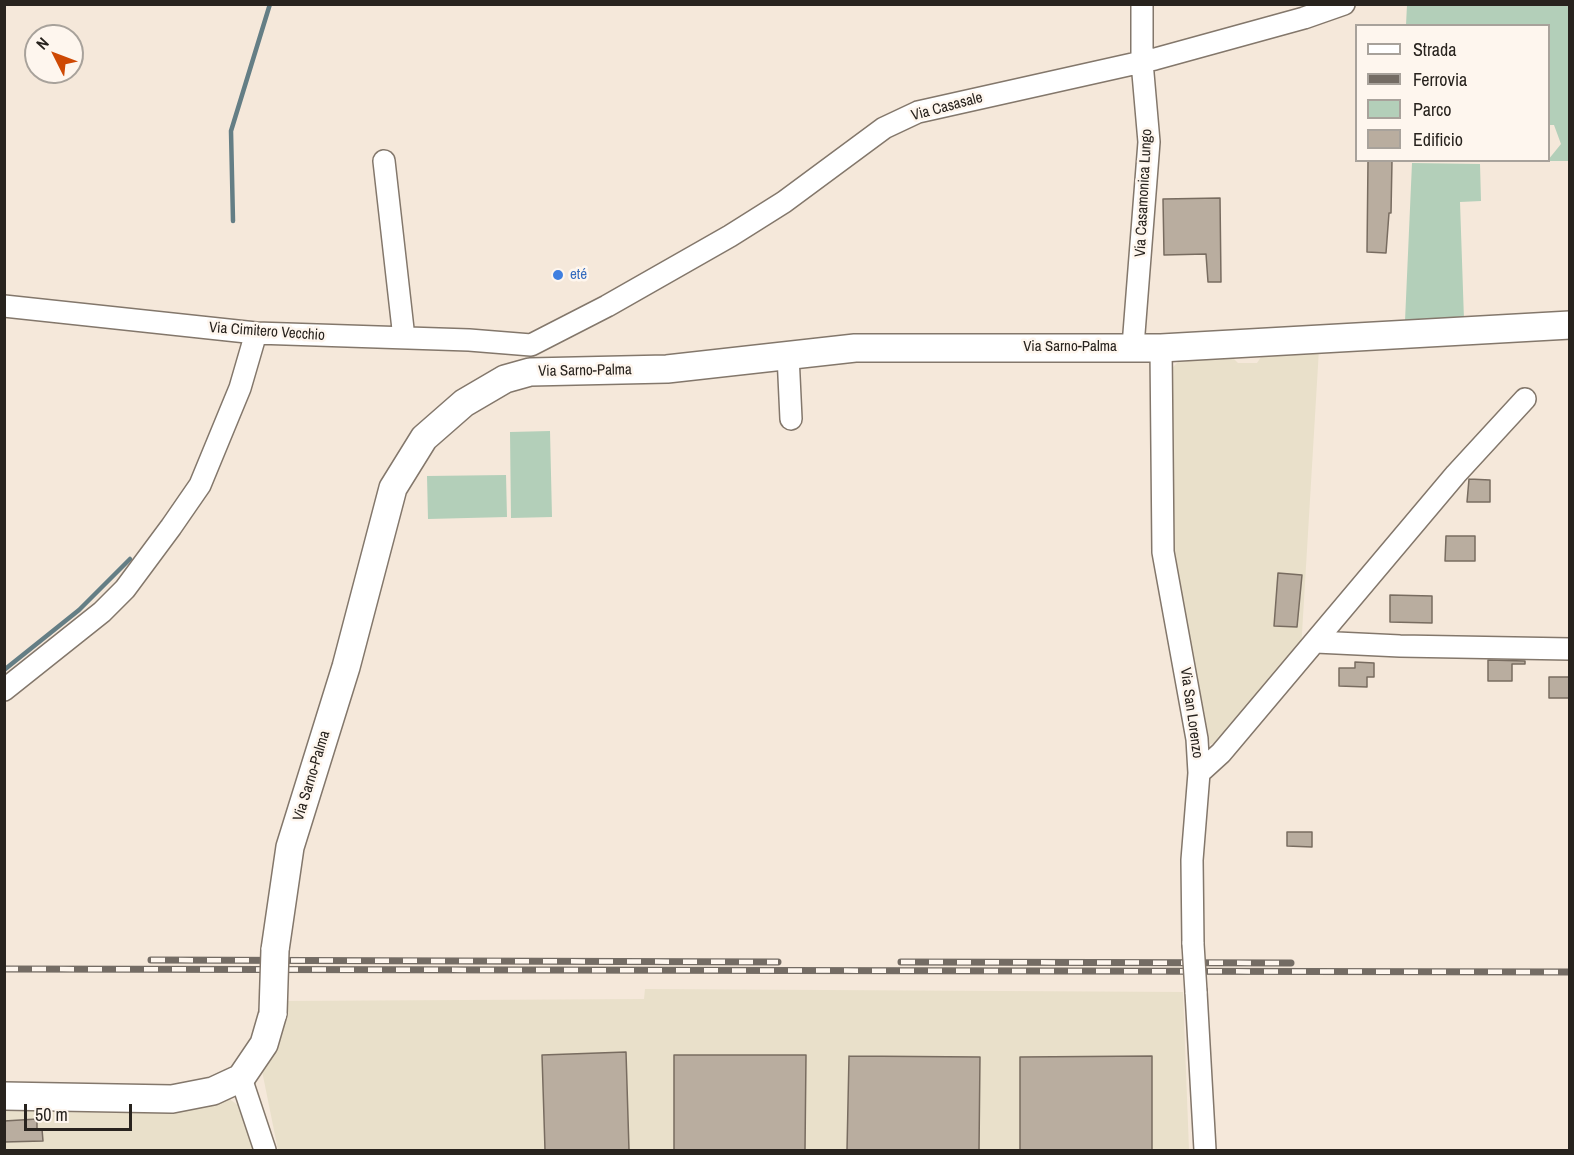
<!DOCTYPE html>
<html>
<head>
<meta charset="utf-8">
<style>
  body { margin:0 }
  #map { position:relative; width:1574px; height:1155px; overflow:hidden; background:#f5e8da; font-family:"Archivo Narrow",sans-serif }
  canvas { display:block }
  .frame { position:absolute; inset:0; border:6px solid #28231e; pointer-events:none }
  .legend { position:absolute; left:1355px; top:24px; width:195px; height:138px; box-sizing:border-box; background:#fef6ee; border:2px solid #a8a29b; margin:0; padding:8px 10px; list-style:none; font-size:18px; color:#28231e }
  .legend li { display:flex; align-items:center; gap:12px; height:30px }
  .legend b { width:30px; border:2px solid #a8a29b }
  .north { position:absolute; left:24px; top:24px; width:60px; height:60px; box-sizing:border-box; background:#fef6ee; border:2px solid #a8a29b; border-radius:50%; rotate:312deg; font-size:16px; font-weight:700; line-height:24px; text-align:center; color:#28231e }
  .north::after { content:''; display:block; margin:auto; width:21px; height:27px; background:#ce4904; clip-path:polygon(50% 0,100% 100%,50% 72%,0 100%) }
  .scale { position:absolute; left:24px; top:1104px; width:108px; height:27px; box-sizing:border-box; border:3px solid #28231e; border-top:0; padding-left:8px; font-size:18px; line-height:21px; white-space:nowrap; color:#28231e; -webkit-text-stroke:4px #fef6ee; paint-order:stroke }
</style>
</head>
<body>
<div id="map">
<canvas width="1574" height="1155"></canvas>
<div class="frame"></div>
<ul class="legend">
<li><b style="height:8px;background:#fff"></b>Strada</li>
<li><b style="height:8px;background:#746c64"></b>Ferrovia</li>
<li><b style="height:16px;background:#b3cfb9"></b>Parco</li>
<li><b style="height:16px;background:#b9ad9f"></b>Edificio</li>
</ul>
<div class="north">N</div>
<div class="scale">50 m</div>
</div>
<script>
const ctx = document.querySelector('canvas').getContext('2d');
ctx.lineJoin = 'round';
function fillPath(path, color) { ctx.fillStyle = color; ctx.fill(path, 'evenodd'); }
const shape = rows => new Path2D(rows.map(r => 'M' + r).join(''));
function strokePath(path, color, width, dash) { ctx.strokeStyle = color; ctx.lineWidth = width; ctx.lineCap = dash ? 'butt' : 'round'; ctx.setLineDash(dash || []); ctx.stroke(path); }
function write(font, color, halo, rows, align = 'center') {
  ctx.font = font + ' "Archivo Narrow",sans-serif'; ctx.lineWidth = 5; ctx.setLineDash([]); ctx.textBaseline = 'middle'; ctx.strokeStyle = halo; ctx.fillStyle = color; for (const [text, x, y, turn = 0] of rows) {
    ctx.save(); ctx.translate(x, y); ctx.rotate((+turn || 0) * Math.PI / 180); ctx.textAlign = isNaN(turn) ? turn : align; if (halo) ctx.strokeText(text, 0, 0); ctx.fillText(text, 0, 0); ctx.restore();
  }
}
fillPath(shape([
  [1319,349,1301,650,1220,743,1210,744,1173,553,1170,370,1182,358,1230,355,1238,363,1257,363,1263,354],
  [645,989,1183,992,1189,1150,278,1150,261,1066,283,1001,644,999],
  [225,1096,238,1105,244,1116,253,1150,5,1150,5,1105,99,1105,100,1112,178,1108]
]), '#e9e0ca');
fillPath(shape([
  [1407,5,1569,5,1569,161,1545,161,1548,160,1561,144,1554,125,1549,125,1548,26,1406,25],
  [1412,163,1480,164,1481,201,1460,202,1464,320,1405,321],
  [550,431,552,517,511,518,510,432],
  [506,475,507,517,428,519,427,476]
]), '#b3cfb9');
strokePath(shape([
  [233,221,231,131,270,4],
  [4,670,79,610,130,559]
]), '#647e85', 4.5);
const building = shape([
  [1368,161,1392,161,1391,213,1389,213,1386,253,1367,252,1368,161],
  [1220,198,1221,282,1208,282,1206,254,1164,255,1163,199,1220,198],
  [1469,479,1490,480,1490,502,1467,502,1469,479],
  [1446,536,1475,536,1475,561,1445,561,1446,536],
  [1278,573,1302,575,1297,627,1274,626,1278,573],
  [1390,595,1432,596,1432,623,1390,622,1390,595],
  [1488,660,1525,661,1525,664,1512,664,1512,681,1488,681,1488,660],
  [1355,662,1374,663,1374,677,1367,677,1367,687,1339,686,1339,668,1355,668,1355,662],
  [1549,677,1569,677,1569,698,1549,698,1549,677],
  [1287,832,1312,832,1312,847,1287,846,1287,832],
  [626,1052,629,1150,545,1150,542,1055,626,1052],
  [674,1055,806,1055,805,1150,674,1150,674,1055],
  [849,1056,980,1057,979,1150,847,1150,849,1056],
  [1152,1056,1152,1150,1020,1150,1020,1057,1152,1056],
  [37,1119,37,1129,42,1129,43,1141,4,1142,4,1121,37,1119]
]);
fillPath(building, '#b9ad9f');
strokePath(building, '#786c60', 1.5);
const minor = shape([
  [384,161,404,338],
  [4,306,256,333,469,340,531,345,607,306,730,236,784,202,884,128,918,112,1155,59,1304,18,1344,4],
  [1133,346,1149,142,1142,62,1142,4],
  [1161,348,1163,552,1197,739,1199,773,1192,860,1193,944],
  [788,355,791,419],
  [1316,642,1400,646,1570,649],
  [4,690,102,612,125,589,171,527,200,485,240,388,256,333],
  [1199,773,1221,753,1456,474,1525,399],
  [1196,992,1205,1150],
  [241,1078,265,1150]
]);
const major = shape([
  [275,950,290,847,346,667,393,488,424,438,464,403,505,379,530,372,667,369,855,348,1161,348,1570,325],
  [4,1096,172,1099,213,1091,241,1078,264,1044,273,1013]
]);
strokePath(minor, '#83776b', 24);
strokePath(major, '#83776b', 30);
strokePath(minor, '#fff', 21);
strokePath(major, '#fff', 27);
const rail = shape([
  [151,960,778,962],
  [901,962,1291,963],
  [4,969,1570,972]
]);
strokePath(rail, '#746c64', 7);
strokePath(rail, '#fef6ee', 4.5, [14]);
const minorBridge = shape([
  [1193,944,1196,992]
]);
const majorBridge = shape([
  [273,1013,275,950]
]);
strokePath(minorBridge, '#83776b', 24, []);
strokePath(majorBridge, '#83776b', 30, []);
strokePath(minorBridge, '#fff', 21);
strokePath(majorBridge, '#fff', 27);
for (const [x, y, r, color] of [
  [558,275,6,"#3f7fe0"]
]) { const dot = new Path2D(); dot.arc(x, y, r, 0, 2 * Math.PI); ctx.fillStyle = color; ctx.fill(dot); strokePath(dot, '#fef6ee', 2); }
write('15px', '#28231e', '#fef6ee', [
  ["Via Casasale",947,107,-15],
  ["Via Casamonica Lungo",1144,193,-87],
  ["Via Cimitero Vecchio",267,332,4],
  ["Via Sarno-Palma",1070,347],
  ["Via Sarno-Palma",585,371,-1],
  ["Via San Lorenzo",1191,713,82],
  ["Via Sarno-Palma",312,776,-73]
]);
write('15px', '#366cbe', '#fef6ee', [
  ["eté",570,275]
], 'left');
</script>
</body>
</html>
